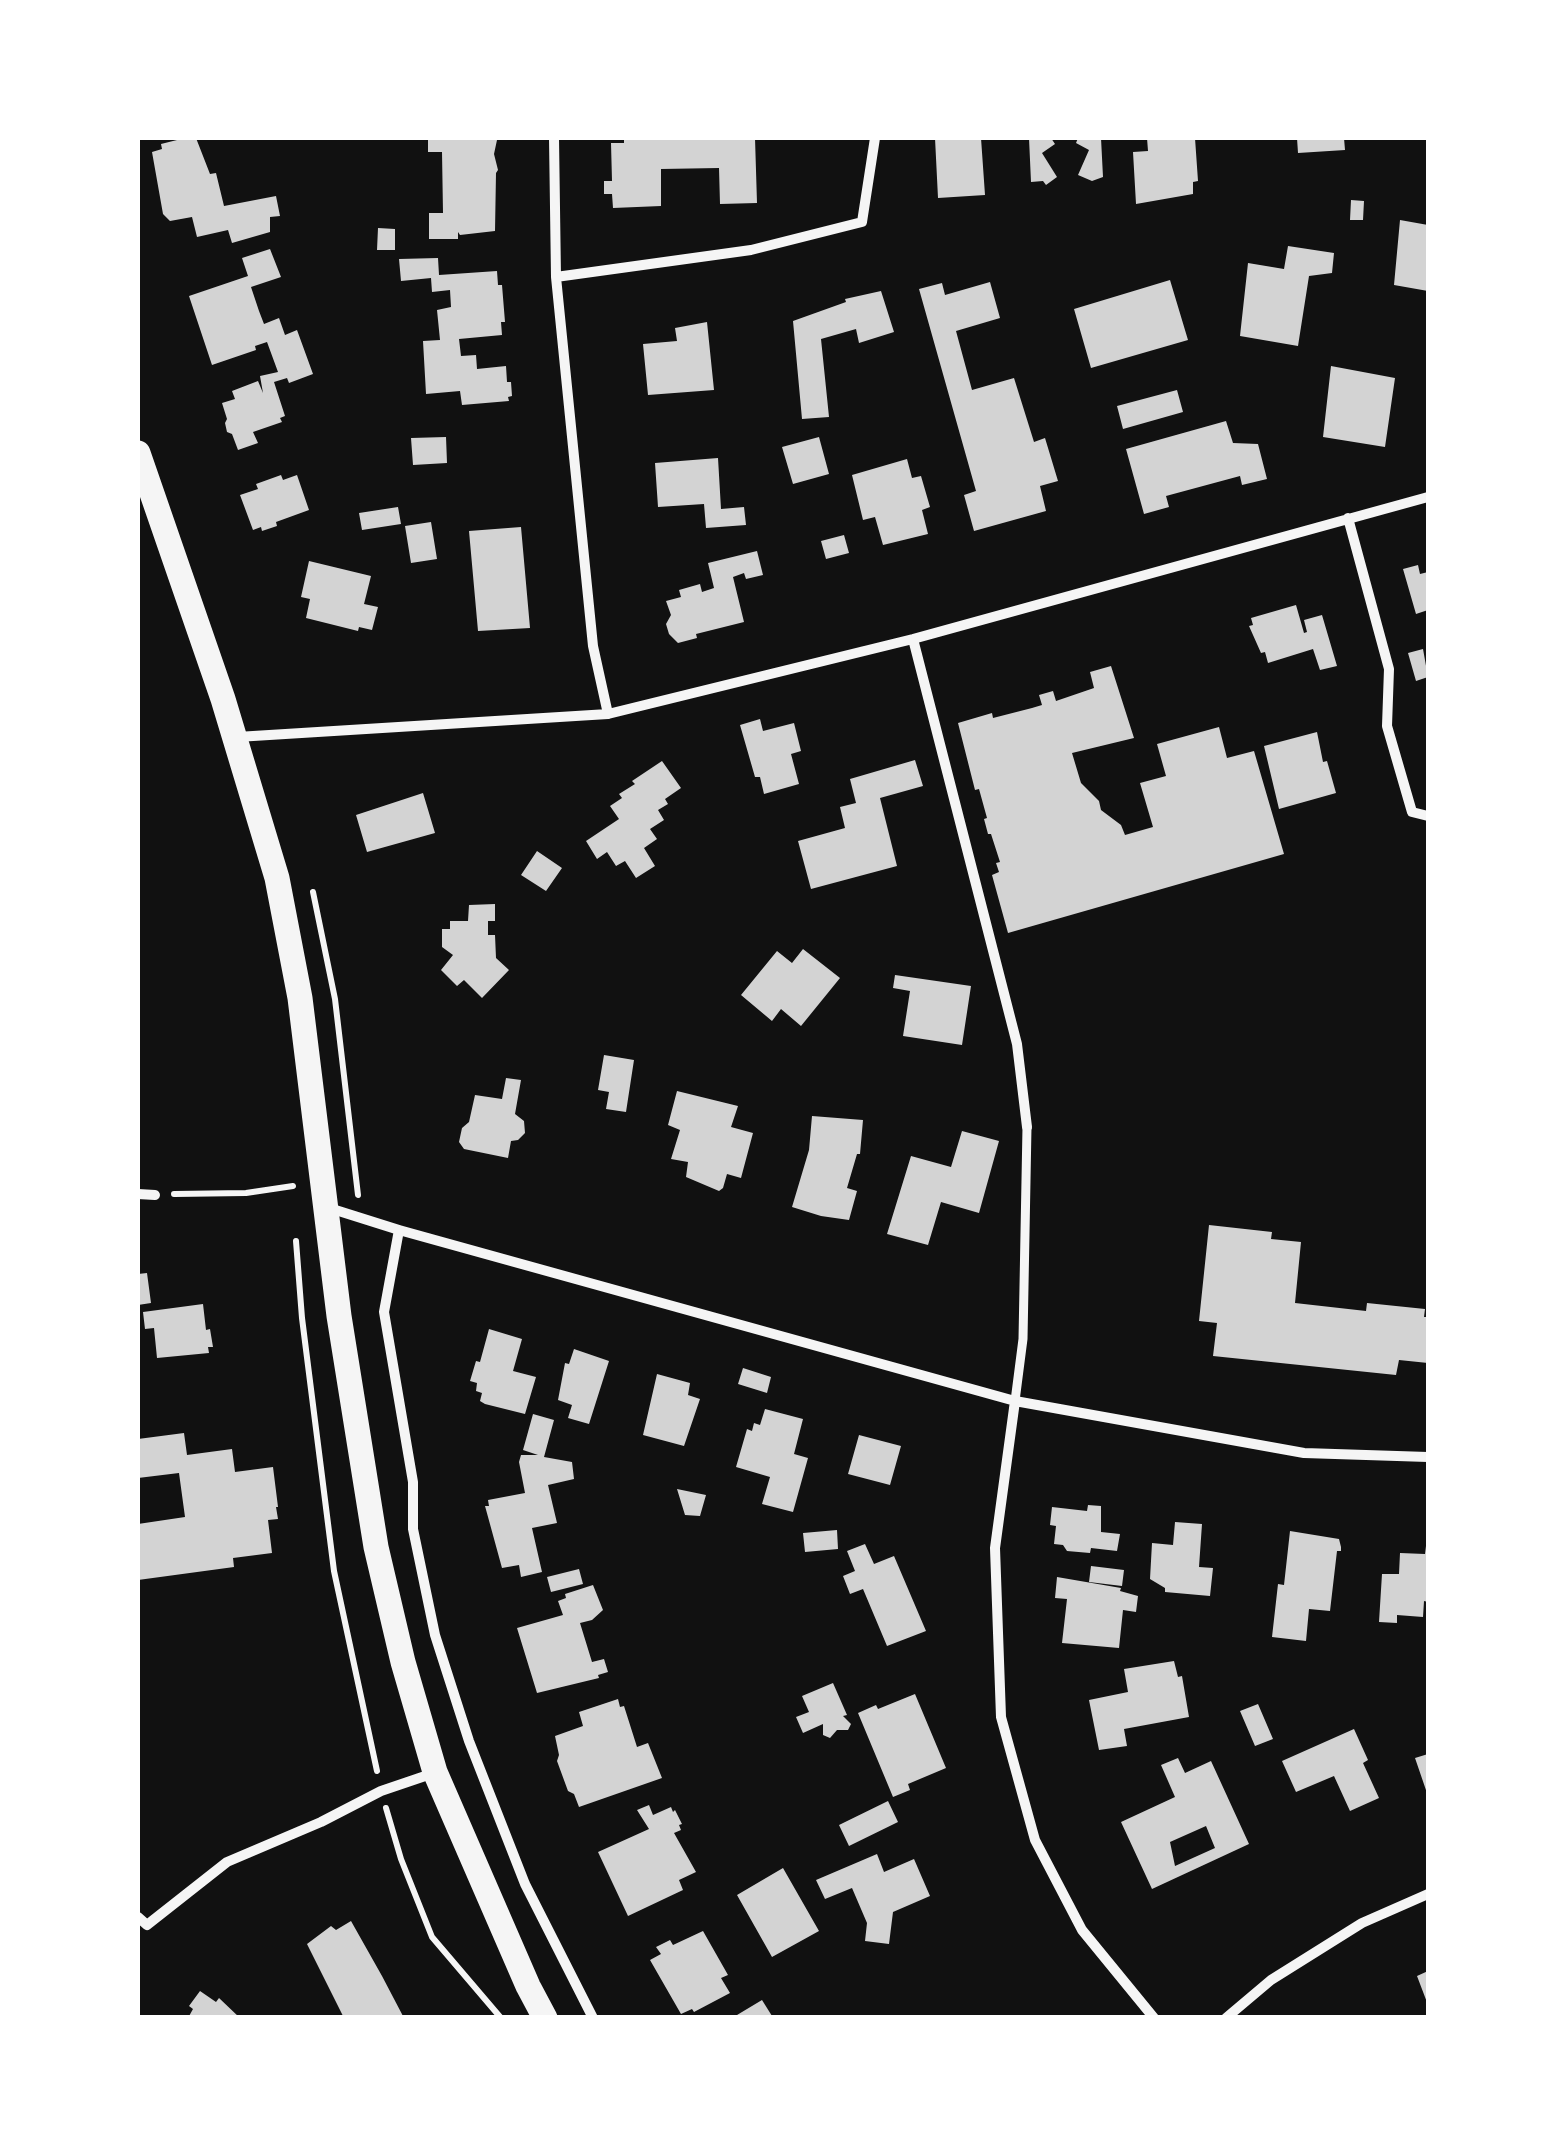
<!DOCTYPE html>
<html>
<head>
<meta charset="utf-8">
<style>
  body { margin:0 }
  #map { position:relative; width:1566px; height:2155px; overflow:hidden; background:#111; font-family:"Roboto Serif",serif }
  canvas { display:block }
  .frame { position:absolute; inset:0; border:140px solid #fff; pointer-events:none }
</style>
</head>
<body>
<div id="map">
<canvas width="1566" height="2155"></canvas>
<div class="frame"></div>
</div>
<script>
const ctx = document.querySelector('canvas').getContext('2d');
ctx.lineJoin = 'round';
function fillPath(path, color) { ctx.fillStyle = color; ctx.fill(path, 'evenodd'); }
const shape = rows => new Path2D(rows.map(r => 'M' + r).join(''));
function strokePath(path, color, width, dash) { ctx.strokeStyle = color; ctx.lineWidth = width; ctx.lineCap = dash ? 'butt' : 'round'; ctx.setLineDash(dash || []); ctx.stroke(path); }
fillPath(shape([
  [185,138,196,138,210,174,216,173,224,206,276,196,280,216,270,217,270,232,232,243,228,230,197,237,192,217,170,221,163,214,152,152,162,149,161,144],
  [428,138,495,138,497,140,494,154,498,170,496,173,495,231,460,235,458,232,458,239,429,239,429,213,443,213,442,152,428,152],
  [624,138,755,138,757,203,720,204,719,168,661,169,661,206,613,208,612,194,604,194,604,181,612,181,611,143,624,143],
  [935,138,981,138,985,195,938,198],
  [1029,138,1051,138,1055,144,1042,153,1057,177,1046,185,1043,181,1031,182],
  [1078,138,1101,138,1103,177,1092,181,1078,175,1089,150,1076,143],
  [1147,138,1195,138,1198,181,1193,182,1193,194,1136,204,1133,152,1148,151],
  [1297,138,1344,138,1345,150,1298,153],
  [1351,200,1364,201,1363,220,1350,220],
  [1400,220,1428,225,1428,291,1394,285],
  [378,228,395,229,395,250,377,250],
  [1288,246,1334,253,1332,273,1309,276,1298,346,1240,336,1248,263,1284,269],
  [270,249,281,277,251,287,259,311,264,324,279,318,285,335,297,330,313,374,289,383,287,378,274,382,285,416,280,418,282,422,253,432,258,443,238,450,232,434,227,432,225,423,227,419,222,403,235,399,232,391,258,381,263,393,260,376,278,372,267,342,255,346,256,350,212,365,189,296,248,276,242,258],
  [438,258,439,275,497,271,498,285,502,285,505,322,501,322,502,335,459,339,461,356,476,355,477,369,506,366,507,382,511,382,512,396,508,397,509,401,462,405,460,391,426,394,423,341,440,340,437,310,451,307,450,290,432,292,431,278,401,281,399,259],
  [1170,280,1188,340,1091,368,1074,309],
  [990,282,1000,318,956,331,972,390,1014,378,1034,442,1045,438,1058,481,1040,486,1046,511,974,531,964,495,976,491,919,289,942,283,945,295],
  [881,291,894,332,859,343,856,329,821,339,829,417,802,419,793,321,846,302,845,299],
  [707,322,714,390,648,395,643,344,677,341,675,328],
  [1331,366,1395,378,1385,447,1323,437],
  [1177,390,1183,412,1123,429,1117,406],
  [1226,421,1233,443,1258,444,1267,479,1242,485,1240,476,1166,496,1169,507,1144,514,1126,449],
  [446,437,447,463,413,465,411,438],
  [819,437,829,474,793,484,782,447],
  [718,458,721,509,744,507,746,525,706,528,704,504,658,507,655,463],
  [907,459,912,478,921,476,930,507,922,510,928,534,883,545,875,517,863,520,852,475],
  [281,475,283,480,297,475,309,510,276,522,277,526,262,531,261,527,253,530,240,495,258,489,256,484],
  [398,507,401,524,362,530,359,513],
  [431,522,437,559,411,563,405,526],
  [521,527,530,628,478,631,469,531],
  [844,535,849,553,826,559,821,541],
  [757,551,763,575,746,579,744,573,733,577,744,622,696,634,697,638,678,643,669,634,666,624,671,615,666,601,681,597,679,590,700,584,702,592,714,588,708,563],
  [309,561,371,576,364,604,378,607,372,630,359,627,358,631,306,618,310,599,301,597],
  [1418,565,1420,574,1428,572,1428,610,1416,614,1403,569],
  [1296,605,1304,633,1307,632,1304,620,1322,615,1337,666,1320,670,1313,649,1268,663,1265,652,1261,653,1249,626,1253,625,1251,618],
  [1423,649,1428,677,1416,681,1408,653],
  [1111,666,1134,738,1072,753,1081,783,1099,801,1101,810,1121,825,1125,835,1153,827,1140,783,1166,776,1157,744,1219,727,1227,758,1254,751,1284,854,1008,933,992,875,999,872,996,863,1000,862,991,834,988,834,984,819,987,818,979,789,975,790,958,723,992,713,993,718,1032,708,1042,705,1039,695,1053,691,1056,701,1094,688,1090,672],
  [760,719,763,731,794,723,801,751,791,754,799,784,764,794,760,777,755,777,740,725],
  [1317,732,1323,762,1327,761,1336,793,1279,809,1264,746],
  [915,760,923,786,880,798,897,866,811,889,798,841,845,828,840,807,856,803,850,779],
  [662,761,681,788,665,799,668,804,658,810,664,820,650,829,657,839,644,848,655,866,636,878,625,861,616,866,607,852,597,859,586,841,619,819,610,806,622,798,619,794,635,784,632,781],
  [423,793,435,833,367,852,356,815],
  [537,851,562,868,546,891,521,875],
  [495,904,495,921,488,921,488,935,495,935,496,958,509,970,482,998,464,980,457,986,441,970,453,955,442,947,442,929,450,929,450,921,468,921,469,905],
  [803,949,840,978,801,1026,781,1009,772,1021,741,995,777,951,792,963],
  [895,975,971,986,962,1045,903,1036,910,991,893,988],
  [604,1055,634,1060,626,1112,606,1109,609,1092,598,1090],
  [506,1078,521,1080,515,1114,524,1121,525,1133,518,1140,511,1141,508,1158,464,1149,459,1142,462,1128,469,1122,475,1095,502,1099],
  [677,1091,738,1106,731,1127,753,1133,741,1178,727,1174,723,1188,719,1191,686,1177,688,1162,671,1159,680,1130,668,1125],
  [812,1116,863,1120,860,1154,857,1154,847,1188,857,1191,849,1220,821,1216,792,1207,809,1150],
  [962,1131,999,1141,979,1213,941,1202,928,1245,887,1234,911,1156,951,1167],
  [1209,1225,1272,1232,1271,1239,1301,1242,1295,1303,1366,1311,1367,1303,1425,1309,1424,1317,1428,1317,1428,1363,1399,1360,1396,1375,1213,1356,1217,1323,1199,1321],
  [147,1273,151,1303,138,1305,138,1274],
  [203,1304,206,1330,210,1329,213,1347,208,1347,209,1353,157,1358,154,1328,145,1329,143,1312],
  [489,1329,522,1339,513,1371,536,1377,525,1414,485,1404,480,1401,482,1393,476,1391,477,1383,470,1381,476,1361,480,1362],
  [574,1349,609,1361,589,1424,568,1418,572,1405,558,1400,565,1363,569,1364],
  [743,1368,771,1377,767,1393,738,1384],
  [657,1374,690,1383,688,1395,700,1399,684,1446,643,1435],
  [765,1409,803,1419,794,1454,808,1458,793,1512,762,1504,770,1477,736,1467,747,1429,752,1431,754,1423,760,1425],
  [533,1414,554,1420,544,1457,572,1462,574,1479,548,1485,557,1523,532,1528,542,1572,521,1577,519,1565,502,1568,485,1506,489,1506,488,1500,525,1493,519,1462,521,1455,538,1455,523,1450],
  [184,1433,187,1455,232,1449,235,1472,273,1467,278,1507,276,1507,278,1519,268,1520,272,1553,233,1558,234,1567,138,1580,138,1524,185,1517,179,1473,138,1478,138,1439],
  [859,1435,901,1446,890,1485,848,1474],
  [677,1489,706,1495,700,1516,685,1515],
  [1088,1505,1101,1506,1101,1532,1120,1534,1117,1551,1091,1548,1090,1553,1067,1551,1063,1545,1054,1544,1056,1526,1050,1525,1052,1507,1087,1511],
  [1175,1522,1202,1524,1199,1567,1213,1568,1210,1596,1165,1592,1165,1588,1150,1579,1152,1543,1173,1545],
  [837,1530,838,1549,805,1552,803,1533],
  [1290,1531,1339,1539,1341,1547,1341,1551,1337,1551,1330,1611,1309,1609,1306,1641,1272,1637,1278,1584,1284,1585],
  [865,1544,874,1564,894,1556,926,1631,887,1646,863,1589,850,1594,843,1576,855,1571,847,1551],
  [1426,1546,1428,1602,1424,1601,1423,1617,1397,1615,1397,1623,1379,1622,1382,1574,1399,1574,1400,1553,1425,1554],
  [1091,1566,1124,1570,1122,1586,1089,1582],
  [579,1569,583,1584,551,1592,547,1577],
  [1057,1577,1121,1588,1120,1591,1138,1596,1136,1612,1123,1610,1119,1648,1062,1643,1067,1599,1055,1598],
  [593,1585,603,1610,592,1620,580,1623,592,1662,604,1659,608,1672,598,1675,599,1678,537,1693,517,1628,563,1615,558,1601,566,1598,565,1594],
  [1174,1661,1178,1677,1182,1676,1189,1717,1124,1729,1127,1746,1099,1750,1089,1700,1128,1692,1124,1669],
  [833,1683,847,1715,843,1716,851,1724,848,1730,837,1730,830,1738,823,1735,823,1724,803,1733,796,1717,809,1712,802,1696],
  [915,1694,946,1768,908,1784,910,1790,893,1797,858,1713,876,1705,878,1709],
  [618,1699,620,1707,624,1706,637,1747,648,1743,662,1778,579,1807,574,1794,568,1791,557,1761,559,1755,555,1736,583,1726,579,1712],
  [1258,1704,1273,1739,1255,1746,1240,1711],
  [1354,1729,1368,1760,1363,1763,1379,1798,1350,1811,1334,1776,1296,1792,1282,1761],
  [1428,1754,1428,1796,1415,1758],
  [1178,1758,1185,1773,1211,1761,1249,1844,1152,1889,1121,1822,1175,1797,1161,1765],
  [1206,1826,1215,1848,1175,1866,1170,1842],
  [888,1801,898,1822,849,1846,839,1825],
  [649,1805,653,1815,671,1807,673,1812,675,1810,682,1824,679,1825,681,1830,674,1833,696,1872,679,1880,683,1890,628,1916,598,1852,649,1829,637,1810],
  [877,1854,884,1872,914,1859,930,1896,893,1912,889,1944,865,1941,867,1923,852,1888,825,1899,816,1880],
  [783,1868,819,1931,772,1957,737,1895],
  [351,1921,382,1976,404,2018,344,2018,307,1944,331,1926,336,1930],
  [703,1931,728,1975,721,1978,730,1993,694,2012,692,2009,681,2014,650,1960,661,1954,656,1947,670,1940,673,1945],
  [1428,1971,1428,2005,1417,1976],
  [200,1991,216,2002,219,1998,240,2018,188,2018,193,2009,189,2006],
  [762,2000,772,2016,732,2018]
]), '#d3d3d3');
strokePath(shape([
  [313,892,335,999,358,1195],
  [174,1194,246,1193,293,1186],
  [296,1241,302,1318,334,1571,377,1771],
  [386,1808,401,1859,432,1937,501,2018]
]), '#f5f5f5', 6);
strokePath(shape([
  [1015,1401,1023,1339,1027,1127]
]), '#f5f5f5', 9);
strokePath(shape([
  [554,138,556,277,593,646,608,714],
  [556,277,751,250,862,222,875,138],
  [1348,518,1389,669,1387,726,1412,812,1428,816],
  [913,639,1017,1044,1027,1127],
  [237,737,608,714,913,639,1428,497],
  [138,1194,155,1195],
  [326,1207,399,1230,1015,1401,1304,1453,1428,1457],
  [399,1230,384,1312,413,1482,413,1529,435,1635,469,1741,525,1884,593,2018],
  [1015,1401,995,1548,1001,1717,1035,1840,1082,1930,1154,2018],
  [138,1917,147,1925,227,1862,321,1822,381,1791,434,1773],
  [1226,2018,1271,1980,1362,1923,1428,1894]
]), '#f5f5f5', 10);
strokePath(shape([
  [138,453,223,699,277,878,300,998,339,1316,376,1547,403,1662,435,1772,528,1986,545,2018]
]), '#f5f5f5', 25);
</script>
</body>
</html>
